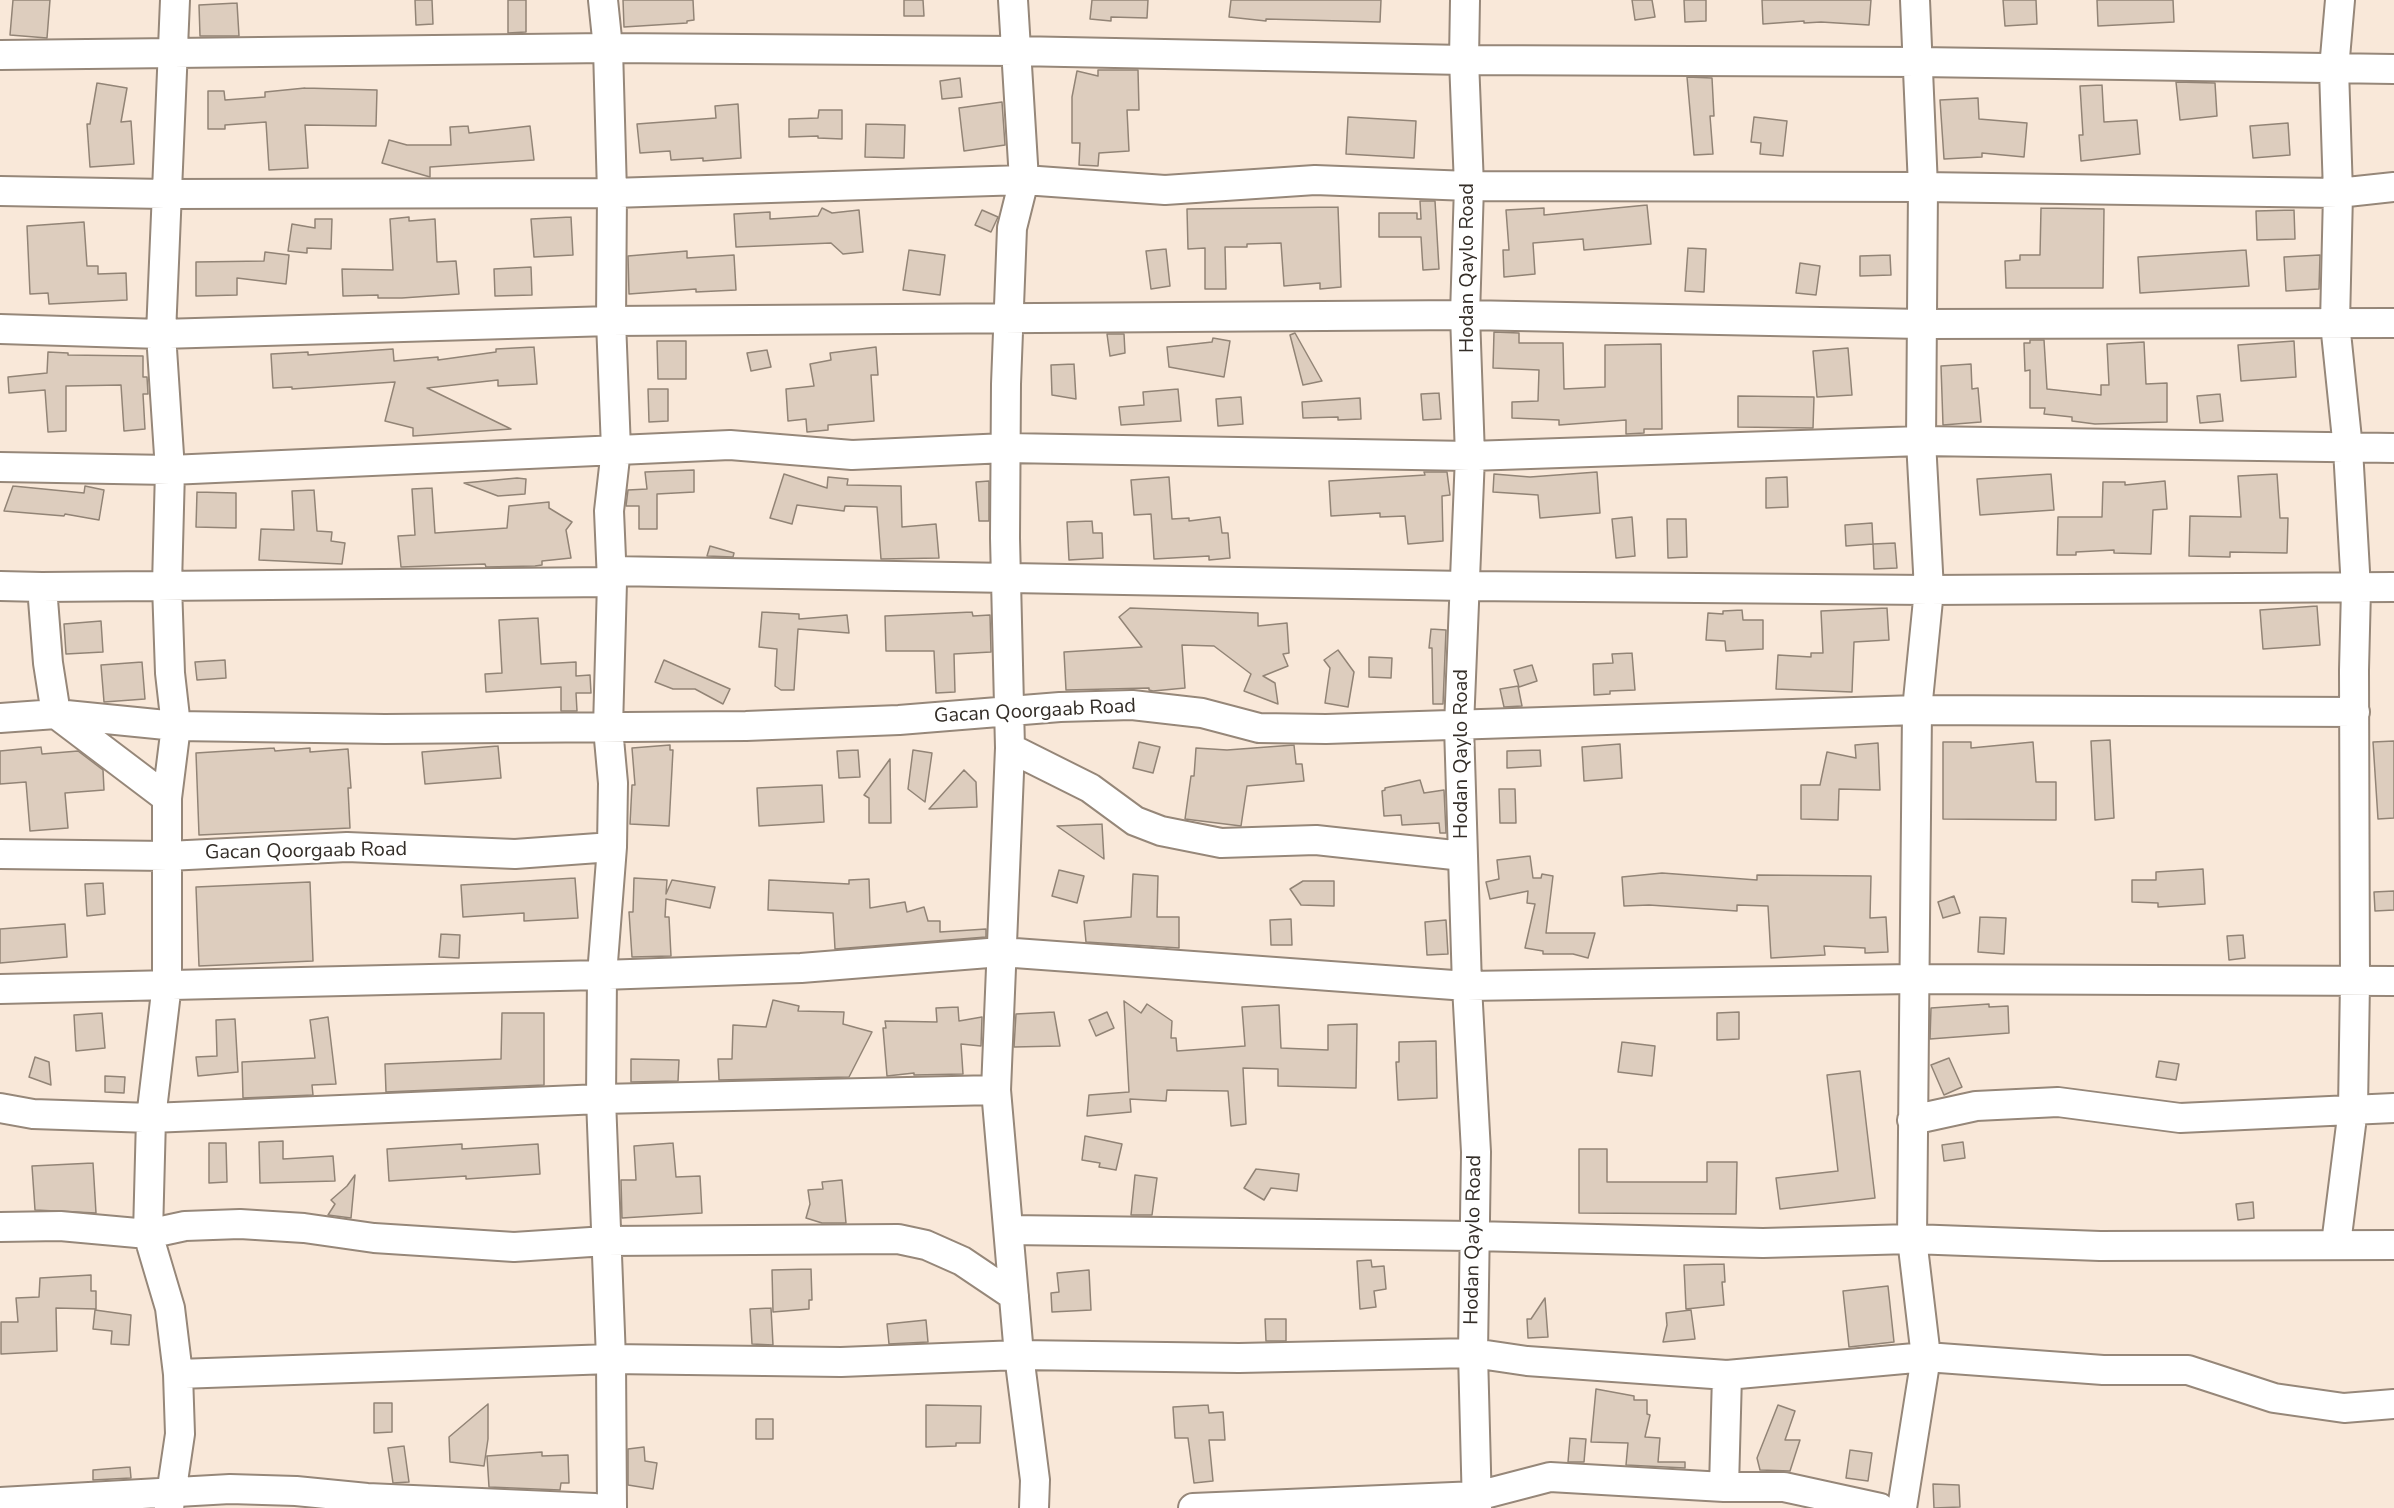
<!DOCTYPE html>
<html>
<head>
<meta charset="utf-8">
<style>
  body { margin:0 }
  canvas { display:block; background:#f9e8d9 }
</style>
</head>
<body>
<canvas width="2394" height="1508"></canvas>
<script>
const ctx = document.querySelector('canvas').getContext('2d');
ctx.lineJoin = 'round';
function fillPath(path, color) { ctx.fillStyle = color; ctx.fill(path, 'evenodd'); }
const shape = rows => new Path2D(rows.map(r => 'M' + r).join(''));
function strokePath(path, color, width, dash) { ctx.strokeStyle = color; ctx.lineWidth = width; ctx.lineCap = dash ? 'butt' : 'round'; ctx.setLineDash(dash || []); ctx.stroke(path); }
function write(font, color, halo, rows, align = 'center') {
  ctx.font = font + ' "Nunito Sans",sans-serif'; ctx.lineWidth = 5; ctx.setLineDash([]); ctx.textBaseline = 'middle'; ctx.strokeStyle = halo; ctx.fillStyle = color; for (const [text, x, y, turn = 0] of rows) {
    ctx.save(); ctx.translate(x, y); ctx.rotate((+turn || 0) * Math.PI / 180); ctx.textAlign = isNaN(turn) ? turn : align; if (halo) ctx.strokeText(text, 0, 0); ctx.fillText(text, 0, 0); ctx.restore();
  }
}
const building = shape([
  [13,0,50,0,47,38,10,35,13,0],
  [415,0,432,0,433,24,416,25,415,0],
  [508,0,526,0,526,32,508,33,508,0],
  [623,0,693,0,694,20,687,21,687,23,624,27,623,0],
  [904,0,923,0,924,16,904,16,904,0],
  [1092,0,1148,0,1147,18,1111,17,1111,21,1090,19,1092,0],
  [1231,0,1381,0,1380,22,1266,19,1266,21,1229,17,1231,0],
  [1632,0,1652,0,1655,17,1635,20,1632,0],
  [1684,0,1706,0,1706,21,1685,22,1684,0],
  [1762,0,1871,0,1869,25,1821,22,1804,23,1804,21,1763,24,1762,0],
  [2003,0,2036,0,2037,24,2005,26,2003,0],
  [2097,0,2173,0,2174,22,2098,26,2097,0],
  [237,3,239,36,200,36,199,5,237,3],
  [1098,70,1138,70,1139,110,1127,110,1129,151,1099,153,1098,166,1079,165,1080,143,1072,143,1072,97,1077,71,1098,76,1098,70],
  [1687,77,1712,78,1714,116,1710,116,1713,154,1694,155,1687,77],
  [960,78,962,97,942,99,940,81,960,78],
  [2176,82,2215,83,2217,116,2180,120,2176,82],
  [97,83,127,88,121,122,131,121,134,164,90,167,87,124,90,124,97,83],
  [2102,85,2104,122,2137,120,2140,154,2081,161,2079,135,2083,135,2080,86,2102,85],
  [305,88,377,90,376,126,305,125,308,168,269,170,266,122,225,125,225,129,208,129,208,91,224,91,225,100,265,97,265,92,305,88],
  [1978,98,1979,119,2027,123,2024,157,1982,153,1982,157,1944,159,1940,100,1978,98],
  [1002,102,1005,145,964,151,959,108,1002,102],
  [738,104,741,158,703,161,703,158,671,160,670,151,640,153,637,124,716,118,715,106,738,104],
  [819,110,842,110,842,139,818,138,818,136,789,137,789,119,818,118,819,110],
  [1348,117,1416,121,1414,158,1346,154,1348,117],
  [1754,117,1787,121,1783,156,1760,154,1761,143,1751,142,1754,117],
  [2288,123,2290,155,2253,158,2250,126,2288,123],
  [866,124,905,125,904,158,865,157,866,124],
  [468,126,469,133,530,126,534,160,430,167,430,177,382,163,389,140,407,145,451,145,450,127,468,126],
  [1420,201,1435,201,1439,269,1423,270,1421,237,1379,237,1379,213,1417,213,1417,219,1421,219,1420,201],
  [1647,205,1651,244,1584,250,1583,239,1533,243,1535,274,1504,277,1503,250,1509,250,1506,210,1544,208,1544,215,1647,205],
  [1338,207,1341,287,1320,289,1320,283,1284,286,1281,243,1247,244,1247,247,1225,247,1226,289,1205,289,1205,248,1188,249,1187,209,1338,207],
  [822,208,832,213,859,210,863,252,843,254,831,243,736,247,734,214,770,212,770,219,818,216,822,208],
  [2041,208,2104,209,2103,288,2006,288,2005,261,2020,260,2020,255,2040,255,2041,208],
  [982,210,998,217,991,232,975,225,982,210],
  [2294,210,2295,239,2257,240,2256,211,2294,210],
  [409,217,409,221,435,219,437,262,456,261,459,294,402,298,378,298,378,295,343,296,342,269,393,270,390,219,409,217],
  [571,217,573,255,534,257,531,219,571,217],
  [315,219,332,219,331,249,307,248,307,253,288,251,292,224,315,228,315,219],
  [84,222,87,266,98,266,98,274,126,273,127,300,49,304,48,293,30,294,27,226,84,222],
  [1688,248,1706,249,1704,292,1685,291,1688,248],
  [1166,249,1170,286,1151,289,1146,251,1166,249],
  [909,250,945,255,940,295,903,290,909,250],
  [2246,250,2249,286,2140,293,2138,257,2246,250],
  [687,251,687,258,734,255,736,290,696,292,696,289,629,294,628,256,687,251],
  [265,252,289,255,286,284,237,278,237,295,196,296,196,262,264,261,265,252],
  [1890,255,1891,275,1860,276,1860,256,1890,255],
  [2320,255,2319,289,2286,291,2284,257,2320,255],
  [1800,263,1820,266,1816,295,1796,293,1800,263],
  [531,267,532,295,495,296,494,269,531,267],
  [1494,332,1519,333,1519,343,1563,343,1564,389,1605,387,1605,345,1661,344,1662,429,1644,429,1644,433,1626,434,1626,420,1559,425,1559,420,1512,418,1512,402,1538,401,1539,370,1493,368,1494,332],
  [1295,333,1322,381,1303,385,1290,335,1295,333],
  [1107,334,1124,334,1125,353,1110,356,1107,334],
  [1213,338,1230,341,1224,377,1169,367,1167,347,1212,342,1213,338],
  [2030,340,2044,340,2047,389,2101,395,2101,385,2109,385,2107,344,2144,342,2146,384,2167,383,2167,422,2095,424,2072,421,2072,417,2044,414,2045,408,2030,408,2030,370,2025,371,2024,343,2030,343,2030,340],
  [657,341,686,341,686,379,658,379,657,341],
  [2294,341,2296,377,2241,381,2238,345,2294,341],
  [534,347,537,384,498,386,498,380,427,388,511,429,413,436,413,428,385,421,395,382,292,389,292,387,273,388,271,354,308,352,308,355,393,349,394,361,438,357,438,360,496,352,496,349,534,347],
  [876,347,878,375,871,375,874,421,828,425,828,430,807,432,806,419,788,421,786,389,814,386,810,364,831,360,830,353,876,347],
  [1848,348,1852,395,1817,397,1813,351,1848,348],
  [767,350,771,367,751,371,747,353,767,350],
  [48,352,68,353,68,355,143,356,143,377,147,377,148,394,143,394,145,429,124,431,121,385,66,386,66,431,48,432,45,390,9,393,8,377,47,373,48,352],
  [1074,364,1076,399,1052,395,1051,365,1074,364],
  [1971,364,1972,389,1978,388,1981,422,1943,425,1941,366,1971,364],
  [648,389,668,389,668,421,649,422,648,389],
  [1178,389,1181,421,1121,425,1119,407,1144,405,1143,392,1178,389],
  [1439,393,1441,419,1423,420,1421,394,1439,393],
  [2220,394,2223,421,2200,423,2197,396,2220,394],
  [1738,396,1814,397,1813,428,1738,427,1738,396],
  [1241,397,1243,424,1218,426,1216,399,1241,397],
  [1360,398,1361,419,1338,420,1338,417,1303,418,1302,402,1360,398],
  [694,470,694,492,657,494,657,529,639,529,639,506,626,506,628,490,647,489,645,472,694,470],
  [1424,472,1447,472,1450,495,1442,496,1443,541,1408,544,1405,516,1380,517,1380,513,1331,516,1329,481,1425,475,1424,472],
  [1597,472,1600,513,1540,518,1538,495,1493,492,1494,474,1530,477,1597,472],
  [784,474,827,488,828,477,848,479,847,485,901,486,902,527,936,524,939,558,881,559,877,507,845,506,844,511,797,505,792,524,770,518,784,474],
  [2051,474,2054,510,1980,515,1977,479,2051,474],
  [2277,474,2280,518,2288,518,2287,553,2230,552,2230,557,2189,556,2190,516,2241,517,2238,476,2277,474],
  [1169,477,1172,519,1189,518,1189,521,1220,517,1222,533,1228,533,1230,558,1209,560,1209,556,1154,559,1151,514,1134,515,1131,480,1169,477],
  [1787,477,1788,507,1766,508,1766,478,1787,477],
  [517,478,526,479,525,494,498,496,464,483,517,478],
  [989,481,989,521,979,521,976,482,989,481],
  [2165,481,2167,509,2153,510,2151,554,2114,553,2114,550,2076,552,2076,555,2057,555,2058,517,2102,517,2103,482,2125,482,2125,485,2165,481],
  [13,486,84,493,85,486,104,490,99,520,65,514,64,516,4,511,13,486],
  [432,488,435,533,507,528,509,506,549,502,549,508,572,522,566,530,571,558,542,561,542,565,535,566,486,567,485,564,401,567,398,536,415,535,412,489,432,488],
  [314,490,317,531,332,532,331,541,345,543,342,564,259,560,261,529,294,530,292,491,314,490],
  [197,492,236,493,236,528,196,527,197,492],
  [1632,517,1635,556,1616,558,1612,519,1632,517],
  [1667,519,1686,519,1687,557,1668,558,1667,519],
  [1092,521,1093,533,1102,533,1103,558,1069,560,1067,522,1092,521],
  [1872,523,1873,544,1895,543,1897,568,1874,569,1873,544,1846,546,1845,525,1872,523],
  [710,546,734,553,733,557,707,556,710,546],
  [2317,606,2320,645,2263,649,2260,610,2317,606],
  [1130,608,1258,613,1258,626,1287,623,1289,653,1283,654,1288,666,1263,676,1275,683,1278,704,1244,691,1251,674,1214,646,1182,645,1185,688,1153,691,1149,690,1149,688,1066,690,1064,652,1142,647,1119,617,1130,608],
  [1887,608,1889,640,1854,642,1852,692,1776,689,1778,655,1811,657,1811,653,1823,653,1821,611,1887,608],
  [1742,610,1743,620,1763,620,1763,649,1726,651,1725,641,1706,640,1708,613,1723,614,1723,611,1742,610],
  [762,612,799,614,799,619,847,615,849,633,798,629,794,690,781,690,775,686,777,649,759,647,762,612],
  [972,612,973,616,990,615,991,652,954,654,955,692,936,693,934,651,886,651,885,616,972,612],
  [538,618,541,664,576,662,576,676,590,675,591,693,576,693,577,711,561,711,561,687,486,692,485,674,502,673,499,620,538,618],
  [101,621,103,652,66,654,64,624,101,621],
  [1431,629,1446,630,1443,704,1433,704,1432,648,1429,648,1431,629],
  [1338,650,1354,672,1348,707,1325,703,1330,668,1324,660,1338,650],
  [1632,653,1635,690,1610,691,1610,694,1594,695,1593,664,1613,663,1612,654,1632,653],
  [1369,657,1392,658,1391,678,1369,677,1369,657],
  [225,660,226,678,197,680,195,662,225,660],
  [664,660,730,689,723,704,695,689,673,689,655,682,664,660],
  [142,662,145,699,104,702,101,665,142,662],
  [1532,665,1537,681,1519,687,1514,670,1532,665],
  [1518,686,1522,706,1504,707,1500,689,1518,686],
  [2110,740,2114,818,2095,820,2091,741,2110,740],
  [2394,741,2394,818,2378,819,2373,742,2394,741],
  [1139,742,1160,747,1153,773,1133,768,1139,742],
  [1943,742,1971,742,1971,748,2033,742,2036,782,2056,782,2056,820,1943,819,1943,742],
  [1878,743,1880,790,1839,789,1838,820,1801,819,1801,785,1820,785,1827,752,1856,758,1855,745,1878,743],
  [1620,744,1622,778,1584,781,1582,747,1620,744],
  [670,745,670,750,673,750,669,826,630,824,632,785,635,785,632,748,670,745],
  [1294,745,1296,764,1302,764,1304,781,1247,786,1241,826,1185,819,1191,776,1194,776,1196,748,1227,750,1294,745],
  [498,746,501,778,425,784,422,752,498,746],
  [41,747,42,754,78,751,103,770,104,790,65,793,68,828,30,831,26,782,0,784,0,751,41,747],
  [274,748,275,751,310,748,310,752,348,749,351,788,348,788,350,828,199,835,196,753,274,748],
  [858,750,860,777,839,778,837,751,858,750],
  [913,750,932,753,925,802,908,789,913,750],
  [1540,750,1541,766,1507,768,1507,751,1540,750],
  [890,759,891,823,869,823,869,798,864,795,890,759],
  [964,770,976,782,977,807,929,809,964,770],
  [1420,780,1424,793,1444,790,1446,833,1440,833,1439,823,1402,825,1401,815,1384,816,1382,791,1385,790,1385,788,1420,780],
  [822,785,824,822,759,826,757,788,822,785],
  [1499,789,1515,789,1516,823,1500,823,1499,789],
  [1102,824,1104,859,1057,826,1102,824],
  [1530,856,1533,878,1541,878,1542,874,1553,876,1546,933,1595,933,1588,958,1573,954,1543,954,1543,951,1525,948,1535,904,1527,903,1528,891,1490,899,1486,882,1499,879,1497,860,1530,856],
  [2203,869,2205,904,2158,907,2158,903,2132,902,2132,880,2156,880,2156,872,2203,869],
  [1059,870,1084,876,1077,903,1052,896,1059,870],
  [1662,873,1757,880,1757,875,1871,876,1870,918,1886,917,1888,952,1865,953,1865,948,1824,946,1825,955,1771,958,1768,906,1737,905,1737,911,1649,905,1624,906,1622,877,1662,873],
  [1133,874,1158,876,1157,917,1179,917,1179,948,1086,942,1084,921,1131,917,1133,874],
  [575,878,578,918,524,921,524,913,463,917,461,885,575,878],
  [634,878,667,880,666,894,672,880,715,887,710,908,666,899,665,917,669,917,671,956,632,957,629,912,633,912,634,878],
  [869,879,870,908,905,902,907,912,924,907,928,921,940,921,940,932,986,929,986,937,835,949,833,913,768,910,769,880,849,884,849,880,869,879],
  [1303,881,1334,881,1334,906,1301,905,1290,889,1303,881],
  [310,882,313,961,199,966,196,887,310,882],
  [103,883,105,914,87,916,85,884,103,883],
  [2394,891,2394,910,2375,911,2374,892,2394,891],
  [1954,896,1960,913,1943,918,1938,902,1954,896],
  [1980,917,2006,918,2004,954,1978,952,1980,917],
  [1291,919,1292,945,1271,945,1270,920,1291,919],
  [1446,920,1448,954,1427,955,1425,922,1446,920],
  [65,924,67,957,0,963,0,929,65,924],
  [441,934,460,935,459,958,439,957,441,934],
  [2243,935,2245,958,2229,960,2227,936,2243,935],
  [773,1000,799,1006,798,1011,844,1012,843,1024,872,1032,849,1077,719,1080,718,1059,732,1059,733,1025,766,1027,773,1000],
  [1124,1001,1141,1013,1147,1004,1172,1021,1171,1038,1176,1038,1177,1051,1245,1046,1242,1007,1279,1005,1281,1048,1328,1050,1328,1025,1357,1024,1356,1088,1278,1086,1278,1069,1243,1068,1246,1124,1231,1126,1228,1091,1167,1090,1166,1101,1130,1099,1131,1112,1087,1116,1089,1095,1129,1092,1124,1001],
  [1989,1004,1989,1007,2008,1006,2009,1033,1930,1039,1931,1008,1989,1004],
  [958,1007,959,1021,982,1017,981,1046,961,1044,963,1074,914,1075,914,1073,887,1076,883,1028,886,1028,885,1021,937,1022,936,1008,958,1007],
  [1054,1012,1060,1046,1014,1047,1016,1014,1054,1012],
  [1107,1012,1114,1028,1096,1036,1089,1020,1107,1012],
  [1739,1012,1739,1039,1717,1040,1717,1013,1739,1012],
  [102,1013,105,1048,76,1051,74,1015,102,1013],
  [502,1013,544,1013,544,1085,386,1092,385,1064,501,1059,502,1013],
  [328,1017,336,1084,312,1085,313,1095,243,1098,242,1062,315,1058,310,1020,328,1017],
  [235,1019,238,1072,198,1076,196,1057,217,1056,216,1020,235,1019],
  [1436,1041,1437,1098,1398,1100,1396,1062,1399,1062,1399,1042,1436,1041],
  [1622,1042,1655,1046,1652,1076,1618,1072,1622,1042],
  [35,1057,49,1062,51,1085,29,1077,35,1057],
  [1949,1058,1962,1087,1944,1095,1931,1065,1949,1058],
  [631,1059,679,1060,678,1081,631,1082,631,1059],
  [2159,1061,2179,1064,2176,1080,2156,1077,2159,1061],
  [1860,1071,1875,1198,1780,1209,1776,1178,1838,1171,1827,1075,1860,1071],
  [105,1076,125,1077,124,1093,105,1092,105,1076],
  [1085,1136,1122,1144,1116,1170,1099,1167,1100,1163,1082,1160,1085,1136],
  [283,1141,283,1159,333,1156,335,1181,260,1183,259,1142,283,1141],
  [1963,1142,1965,1158,1944,1161,1942,1145,1963,1142],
  [209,1143,226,1143,227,1182,209,1183,209,1143],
  [673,1143,676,1177,700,1176,702,1213,622,1218,621,1180,636,1180,634,1146,673,1143],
  [462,1144,462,1149,538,1144,540,1174,466,1179,466,1176,389,1181,387,1149,462,1144],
  [1579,1149,1607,1149,1607,1182,1707,1182,1707,1162,1737,1162,1736,1214,1579,1213,1579,1149],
  [93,1163,96,1213,35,1210,32,1166,93,1163],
  [1256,1169,1299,1174,1297,1191,1271,1188,1264,1200,1244,1188,1256,1169],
  [355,1175,351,1218,328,1215,335,1204,331,1200,347,1186,355,1175],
  [1135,1175,1157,1178,1152,1215,1131,1215,1135,1175],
  [842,1180,846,1223,822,1223,806,1218,810,1204,808,1190,823,1189,822,1182,842,1180],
  [2253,1202,2254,1218,2238,1220,2236,1204,2253,1202],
  [1371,1260,1372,1267,1384,1266,1386,1289,1374,1291,1376,1307,1360,1309,1357,1261,1371,1260],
  [1724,1264,1725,1282,1722,1282,1724,1305,1686,1309,1684,1265,1724,1264],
  [811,1269,812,1300,809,1300,809,1309,773,1312,772,1270,811,1269],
  [1089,1270,1091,1310,1052,1312,1051,1293,1059,1292,1057,1273,1089,1270],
  [91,1275,91,1291,96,1291,96,1309,56,1308,57,1351,1,1354,1,1322,18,1322,16,1298,39,1297,40,1278,91,1275],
  [1888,1286,1894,1342,1849,1347,1843,1291,1888,1286],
  [1545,1298,1548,1337,1528,1338,1527,1319,1531,1319,1545,1298],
  [771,1308,773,1345,752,1344,750,1309,771,1308],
  [95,1310,131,1315,129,1345,111,1344,112,1331,93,1329,95,1310],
  [1691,1310,1695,1339,1663,1342,1667,1325,1666,1313,1691,1310],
  [1265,1319,1286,1319,1286,1341,1266,1341,1265,1319],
  [926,1320,928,1342,889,1344,887,1324,926,1320],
  [1596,1389,1634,1396,1634,1400,1647,1400,1647,1414,1650,1415,1645,1437,1660,1438,1658,1462,1685,1462,1685,1468,1626,1465,1628,1443,1591,1442,1596,1389],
  [374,1403,392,1403,392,1432,374,1433,374,1403],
  [488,1404,488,1439,484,1466,450,1462,449,1437,488,1404],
  [926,1405,981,1406,980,1443,956,1443,956,1446,926,1447,926,1405],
  [1208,1405,1209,1413,1223,1412,1225,1440,1209,1440,1213,1481,1194,1483,1188,1438,1175,1438,1173,1407,1208,1405],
  [1778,1405,1795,1411,1785,1440,1800,1440,1790,1471,1760,1470,1757,1458,1778,1405],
  [756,1419,773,1419,773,1439,756,1439,756,1419],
  [1570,1438,1586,1439,1584,1462,1568,1462,1570,1438],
  [404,1446,409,1482,393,1483,388,1448,404,1446],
  [644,1447,645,1461,657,1463,653,1489,628,1485,628,1449,644,1447],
  [1850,1450,1872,1453,1868,1481,1846,1478,1850,1450],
  [542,1452,542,1456,568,1455,569,1483,561,1483,560,1490,489,1487,487,1456,542,1452],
  [130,1467,131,1478,93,1480,93,1470,130,1467],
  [1933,1484,1959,1485,1960,1507,1934,1508,1933,1484]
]);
fillPath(building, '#ddcdbe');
strokePath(building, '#928476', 1.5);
const minor = shape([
  [603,0,608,48,612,193,611,321,616,449,609,511,612,582,608,728,613,783,612,847,602,975,601,1099,611,1359,612,1508],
  [1013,0,1024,180,1012,228,1006,384,1005,538,1010,748,996,1090,1019,1355,1035,1480,1034,1508],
  [1465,0,1464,60,1469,186,1465,315,1470,456,1459,726,1467,986,1476,1152,1473,1353,1477,1508],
  [0,55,608,48,1015,51,1464,60,1919,62,2394,69],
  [0,191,165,194,612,193,1024,180,1165,190,1315,180,1469,186,1923,187,2338,193,2394,187],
  [0,329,161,334,611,321,1465,315,1922,324,2394,323],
  [0,467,170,470,730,445,852,455,1006,448,1470,456,1921,441,2394,448],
  [611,571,1466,586,1929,590,2394,587],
  [0,586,42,587,48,663,56,714,167,798],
  [42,587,612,582],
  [0,718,56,714,176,726,385,729,746,726,899,720,1060,707,1132,705,1202,713,1259,728,1326,729,1917,710,2355,712],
  [1010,748,1090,788,1135,821,1161,831,1221,843,1316,840,1463,856],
  [0,854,168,856,347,847,515,854,612,847],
  [0,989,602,975,801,968,1001,952,1467,986,1913,979,2394,981],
  [0,1108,33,1114,151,1118,601,1099,996,1090],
  [1912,1120,1976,1106,2058,1102,2180,1118,2394,1108],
  [0,1227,60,1226,148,1234,185,1226,240,1224,304,1228,374,1238,514,1247,606,1241,898,1239,926,1245,962,1261,1014,1296],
  [1009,1230,1473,1236,1763,1243,1912,1239,2100,1246,2394,1245],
  [2336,1244,2353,1109,2355,981,2354,670,2356,589,2348,449,2335,323,2338,193,2334,69,2340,0],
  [178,1374,611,1359,841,1362,1019,1355,1239,1358,1473,1353,1527,1361,1727,1375,1926,1357,2103,1370,2188,1370,2274,1398,2344,1408,2394,1404],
  [1724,1487,1727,1375],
  [0,1502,230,1489,296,1491,367,1498,595,1508],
  [169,1508,180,1434,178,1374,170,1308,148,1234,151,1118,167,984,167,798,176,726,170,673,167,585,170,470,161,334,175,0],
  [1193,1508,1477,1496,1550,1477,1724,1487,1784,1487,1880,1508],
  [1902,1508,1926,1357,1912,1239,1917,710,1929,590,1921,441,1923,187,1915,0]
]);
strokePath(minor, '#968779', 32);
strokePath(minor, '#fff', 28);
write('20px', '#332d27', '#fff', [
  ["Hodan Qaylo Road",1468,268,-90],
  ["Gacan Qoorgaab Road",1035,712,-3],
  ["Hodan Qaylo Road",1462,754,-90],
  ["Gacan Qoorgaab Road",306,852,-1],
  ["Hodan Qaylo Road",1474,1240,-89]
]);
</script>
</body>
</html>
